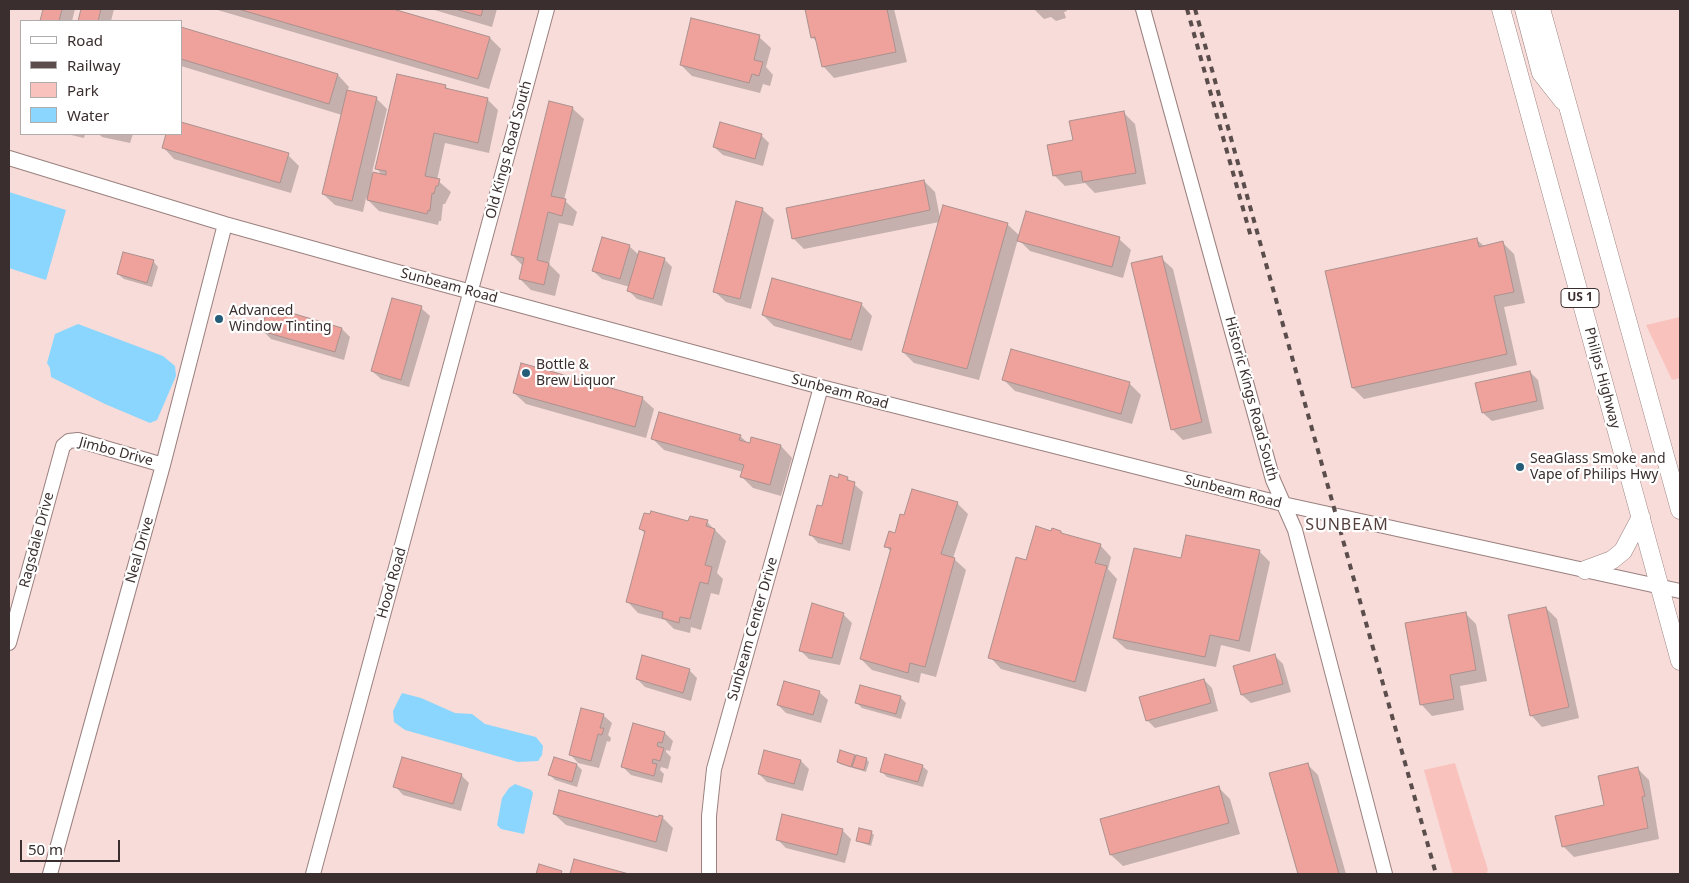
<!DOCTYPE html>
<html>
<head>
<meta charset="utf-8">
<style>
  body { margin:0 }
  #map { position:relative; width:1689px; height:883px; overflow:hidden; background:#f7dcd9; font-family:"Noto Sans",sans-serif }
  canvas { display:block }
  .frame { position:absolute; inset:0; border:10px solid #3a2f2e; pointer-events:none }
  .legend { position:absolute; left:20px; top:20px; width:162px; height:115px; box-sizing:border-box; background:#fff; border:1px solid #b0acab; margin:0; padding:6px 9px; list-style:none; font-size:15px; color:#3a2f2e }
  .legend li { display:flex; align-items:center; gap:10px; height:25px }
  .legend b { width:25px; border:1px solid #b0acab }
  .scale { position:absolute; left:20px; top:840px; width:100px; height:22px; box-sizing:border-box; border:2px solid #3a2f2e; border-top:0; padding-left:6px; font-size:15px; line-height:18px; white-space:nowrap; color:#3a2f2e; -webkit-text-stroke:4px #fff; paint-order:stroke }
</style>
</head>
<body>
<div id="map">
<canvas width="1689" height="883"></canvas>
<div class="frame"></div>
<ul class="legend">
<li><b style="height:6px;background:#fff"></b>Road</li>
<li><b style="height:6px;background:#5a4d4b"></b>Railway</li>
<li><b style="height:14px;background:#fac2bd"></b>Park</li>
<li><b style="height:14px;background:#8ad6fe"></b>Water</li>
</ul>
<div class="scale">50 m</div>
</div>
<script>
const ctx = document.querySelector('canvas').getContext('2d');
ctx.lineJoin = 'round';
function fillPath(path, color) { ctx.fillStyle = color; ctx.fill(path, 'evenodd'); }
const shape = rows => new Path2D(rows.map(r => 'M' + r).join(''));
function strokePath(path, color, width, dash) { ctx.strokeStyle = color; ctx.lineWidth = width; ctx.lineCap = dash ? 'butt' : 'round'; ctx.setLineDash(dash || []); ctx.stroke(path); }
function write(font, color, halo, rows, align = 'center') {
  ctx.font = font + ' "Noto Sans",sans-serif'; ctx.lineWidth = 4.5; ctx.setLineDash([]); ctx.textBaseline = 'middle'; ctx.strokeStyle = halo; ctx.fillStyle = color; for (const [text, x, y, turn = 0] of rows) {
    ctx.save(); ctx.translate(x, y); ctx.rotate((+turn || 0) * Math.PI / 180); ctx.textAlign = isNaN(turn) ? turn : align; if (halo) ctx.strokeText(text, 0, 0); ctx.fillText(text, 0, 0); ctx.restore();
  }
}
fillPath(shape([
  [1680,317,1680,378,1672,380,1646,325],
  [1455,763,1488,870,1486,874,1453,874,1424,770]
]), '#fac2bd');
fillPath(shape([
  [9,192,66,210,46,280,9,268],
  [78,324,163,356,175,366,176,376,157,420,150,423,105,404,51,377,50,368,47,363,55,334],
  [402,693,421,698,455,713,472,714,485,724,536,737,543,746,542,755,538,761,518,762,405,730,394,722,393,711],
  [515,784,531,790,533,793,524,834,501,829,497,825,502,798,509,788]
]), '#8ad6fe');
fillPath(shape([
  [44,9,75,9,72,21,41,21],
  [82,9,114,9,111,21,79,21],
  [214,9,389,9,490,38,501,49,489,89],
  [431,9,497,9,492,27],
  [806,9,894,9,907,62,834,78,823,66,818,43,812,37],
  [1034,9,1066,9,1067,11,1064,12,1066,18,1056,21,1051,17,1044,19],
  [181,29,338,75,349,87,347,91,376,98,387,109,372,173,383,176,377,169,445,86,450,91,487,99,498,110,489,153,445,143,437,180,451,192,445,204,443,204,441,221,439,221,438,225,379,211,366,198,363,212,335,205,323,194,342,115,181,66],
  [759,37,771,48,766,67,773,75,770,86,763,84,760,93,692,76,681,65],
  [572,108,584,119,564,200,577,212,573,226,559,223,549,264,560,275,555,296,531,290,520,279,523,266,512,255],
  [1124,113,1135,124,1146,184,1095,193,1085,183,1065,186,1054,175,1074,141],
  [67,134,85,134,84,138],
  [99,134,133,134,130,143,102,137],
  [167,134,181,134,288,155,299,166,291,193,174,159,163,147],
  [761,135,769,143,763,166,723,155,714,147],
  [924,181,935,192,940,218,1007,224,1020,236,1119,239,1131,250,1123,278,1030,251,1018,239,979,380,914,363,903,352,939,222,804,249,793,238],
  [762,209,774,220,751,309,726,302,714,291],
  [1476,239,1485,247,1503,243,1514,254,1525,303,1504,307,1517,365,1364,399,1353,388],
  [629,246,639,255,664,259,672,267,662,306,637,299,629,291,630,287,602,279,593,271],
  [1161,258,1173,269,1212,433,1183,440,1172,429],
  [153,261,158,267,152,287,124,279,118,274],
  [861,304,872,316,862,351,774,326,763,315],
  [421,308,430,316,409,387,381,379,372,371],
  [342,329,350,337,344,360,271,339,263,331],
  [1012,350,1130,384,1141,395,1132,424,1015,391,1004,380],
  [1530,372,1538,380,1544,409,1492,421,1483,413,1477,384],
  [514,393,642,398,654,409,646,438,526,404],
  [740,436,750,445,752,438,781,446,792,458,781,496,753,488,742,477,743,472,664,450,653,439],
  [847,478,863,492,850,551,818,543,810,534,838,479],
  [957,503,968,514,953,558,966,570,936,677,921,673,919,683,872,670,861,659,891,552,886,546,896,534,905,517],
  [707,522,726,541,717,573,723,579,719,595,711,593,701,630,691,627,690,633,674,629,665,620,638,613,627,601,645,534,641,529],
  [1037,528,1061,532,1064,536,1100,545,1111,557,1108,569,1117,579,1086,692,1001,669,990,657,1027,562],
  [1259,551,1270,562,1250,652,1221,645,1216,667,1126,649,1114,638,1181,560],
  [1546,608,1557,619,1579,718,1542,727,1531,715],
  [1465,613,1476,624,1487,681,1460,686,1464,710,1432,716,1421,704],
  [843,614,852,623,840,665,809,659,800,650],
  [1275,656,1283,664,1291,692,1251,703,1242,695],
  [689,670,697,678,691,701,645,687,637,679],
  [1204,680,1212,688,1218,711,1155,728,1147,720],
  [819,692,828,700,821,723,786,713,778,705],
  [900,697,906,703,901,719,862,708,856,702],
  [603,715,612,723,608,735,611,738,610,742,607,741,599,768,578,763,570,754],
  [665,733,673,741,670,751,666,750,666,752,671,757,668,769,661,767,660,770,664,774,662,783,631,775,622,766],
  [841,752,867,760,869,762,866,772,840,764,838,762],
  [801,761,809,769,803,791,767,782,759,774],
  [1307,764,1318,775,1346,874,1299,874,1271,774],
  [577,765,582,770,577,787,555,780,550,775],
  [922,766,928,771,923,787,887,777,882,772],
  [1638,769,1649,780,1659,839,1574,857,1563,846,1606,805],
  [461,775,469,783,461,811,403,795,395,786],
  [1219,788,1230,799,1240,834,1123,866,1111,855],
  [554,814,662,817,673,828,667,852,566,825],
  [783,816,843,831,851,839,845,863,786,848,777,839],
  [871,832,874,835,871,846,857,841],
  [575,861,624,874,571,874]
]), '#0003');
const building = shape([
  [43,9,62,9,59,21,40,21,43,9],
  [81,9,101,9,98,21,78,21,81,9],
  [238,9,393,9,490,37,478,79,238,9],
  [455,9,483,9,481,16,455,9],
  [805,9,887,9,896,52,822,67,815,37,811,38,805,9],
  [691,18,760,35,754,60,763,62,759,76,752,74,749,83,680,65,691,18],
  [181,27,338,74,329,104,181,59,181,27],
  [397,74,446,85,445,88,488,98,478,143,434,133,425,176,440,179,438,186,436,186,434,194,432,193,430,211,428,210,427,214,367,200,373,172,386,175,386,171,375,169,397,74],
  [347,90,377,97,352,201,322,194,347,90],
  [549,101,573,107,551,196,566,199,562,216,548,212,537,260,549,263,544,285,519,279,524,258,511,255,549,101],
  [1124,111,1136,173,1083,182,1081,171,1053,176,1047,145,1073,140,1069,121,1124,111],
  [181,122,289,153,280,183,162,148,166,134,181,134,181,122],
  [720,122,762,134,755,159,713,147,720,122],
  [924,180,930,210,792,239,786,208,924,180],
  [736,201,763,208,740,299,713,292,736,201],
  [943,205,1008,223,967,369,902,352,943,205],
  [1026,211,1120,237,1112,267,1017,241,1026,211],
  [602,237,630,245,620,279,592,271,602,237],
  [1477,238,1479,247,1503,241,1514,292,1494,296,1507,354,1352,388,1325,271,1477,238],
  [639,251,665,258,653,299,627,291,639,251],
  [123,252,154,260,147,283,117,274,123,252],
  [1162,256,1202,422,1171,430,1131,263,1162,256],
  [772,278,862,303,851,340,762,315,772,278],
  [392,298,422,306,401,380,371,371,392,298],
  [268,306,342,328,335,352,261,331,268,306],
  [1011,349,1130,382,1121,414,1002,380,1011,349],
  [521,363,643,397,635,427,513,393,521,363],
  [1530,371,1537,401,1482,413,1475,383,1530,371],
  [659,412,741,435,739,440,750,443,751,437,781,445,770,485,740,477,744,465,651,439,659,412],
  [839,474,848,477,847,480,855,482,842,544,809,535,817,505,822,506,830,475,838,478,839,474],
  [912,489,958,502,941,554,955,558,925,667,910,663,908,673,860,659,891,548,884,547,889,531,895,533,900,514,904,515,912,489],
  [651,511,688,521,690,516,708,520,706,526,715,529,705,565,712,567,708,584,700,582,690,619,680,617,679,623,662,618,663,612,626,602,645,531,639,529,644,513,650,514,651,511],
  [1036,526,1051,531,1052,528,1061,531,1061,533,1101,544,1095,563,1107,566,1075,682,988,658,1016,557,1026,560,1036,526],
  [1186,535,1260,550,1239,641,1210,635,1205,657,1113,638,1134,548,1181,558,1186,535],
  [812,603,844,613,832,658,799,651,812,603],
  [1546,607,1569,707,1530,716,1508,615,1546,607],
  [1466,612,1476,670,1450,675,1454,699,1420,705,1405,623,1466,612],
  [1275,654,1283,684,1241,695,1233,666,1275,654],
  [642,655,690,669,683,693,636,679,642,655],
  [1204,679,1211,703,1146,721,1139,697,1204,679],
  [784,681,820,691,813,715,777,705,784,681],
  [860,685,901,696,896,714,855,703,860,685],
  [581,708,604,714,600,728,604,728,602,735,598,734,591,761,569,755,581,708],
  [633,723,665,732,662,743,658,742,657,746,664,748,660,761,653,759,652,763,657,764,654,776,621,767,633,723],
  [764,750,801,760,794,784,758,774,764,750],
  [840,750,855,755,851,767,837,762,840,750],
  [885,754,923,765,918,782,880,772,885,754],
  [856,755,867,758,864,770,852,767,856,755],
  [402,757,462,774,453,804,393,787,402,757],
  [554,757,577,764,572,782,548,775,554,757],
  [1308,763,1339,874,1298,874,1269,773,1308,763],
  [1638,767,1645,796,1642,797,1648,828,1562,847,1555,816,1604,805,1598,776,1638,767],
  [1219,786,1229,823,1110,855,1100,819,1219,786],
  [559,790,658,817,659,815,663,816,656,842,553,814,559,790],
  [782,814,843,829,837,855,776,840,782,814],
  [859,828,872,831,869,844,856,841,859,828],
  [574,859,629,874,570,874,574,859],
  [539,864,562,871,561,874,536,874,539,864]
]);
fillPath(building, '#efa19b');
strokePath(building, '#aa918e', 1);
const minor = shape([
  [1143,9,1273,480,1295,530,1385,874],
  [9,158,225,224,383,268,821,387,1283,504,1680,591],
  [9,643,63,446,69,441,78,440,163,465],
  [50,874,163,465,225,224],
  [313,874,547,9],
  [709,874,709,816,714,769,821,387]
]);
const major = shape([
  [1501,9,1680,661],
  [1524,9,1541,73,1563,101],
  [1541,9,1680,510],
  [1585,570,1612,560,1623,551,1641,517]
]);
strokePath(minor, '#9a817f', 16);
strokePath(major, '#9a817f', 19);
strokePath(minor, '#fff', 14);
strokePath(major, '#fff', 18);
strokePath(shape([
  [1187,9,1251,237],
  [1195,9,1436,874]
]), '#5a4d4b', 4, [6, 6]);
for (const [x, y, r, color] of [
  [219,319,5,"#255c77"],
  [526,373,5,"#255c77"],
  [1520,467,5,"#255c77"]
]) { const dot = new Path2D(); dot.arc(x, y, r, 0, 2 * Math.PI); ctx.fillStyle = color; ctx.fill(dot); strokePath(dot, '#fff', 2); }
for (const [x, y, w] of [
  [1580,298,38]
]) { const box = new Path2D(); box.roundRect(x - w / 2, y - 9.5, w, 19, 4); ctx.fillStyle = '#fff'; ctx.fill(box); strokePath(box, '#3a2f2e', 1); }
write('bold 12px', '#3a2f2e', null, [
  ["US 1",1580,298]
]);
write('14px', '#3a2f2e', '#fff', [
  ["Old Kings Road South",509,150,-75],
  ["Sunbeam Road",449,286,15],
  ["Philips Highway",1602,378,75],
  ["Sunbeam Road",840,392,15],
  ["Historic Kings Road South",1251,399,75],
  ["Jimbo Drive",116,452,15],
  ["Sunbeam Road",1233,492,14],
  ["Ragsdale Drive",37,540,-75],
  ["Neal Drive",140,550,-74],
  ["Hood Road",392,583,-74],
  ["Sunbeam Center Drive",753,629,-74]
]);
write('14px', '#3a2f2e', '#fff', [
  ["Advanced",229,311],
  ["Window Tinting",229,327],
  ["Bottle &",536,365],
  ["Brew Liquor",536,381],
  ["SeaGlass Smoke and",1530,459],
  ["Vape of Philips Hwy",1530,475]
], 'left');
ctx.letterSpacing = '1px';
write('16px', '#543f3d', '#fff', [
  ["SUNBEAM",1347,525]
]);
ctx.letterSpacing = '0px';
</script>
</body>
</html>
